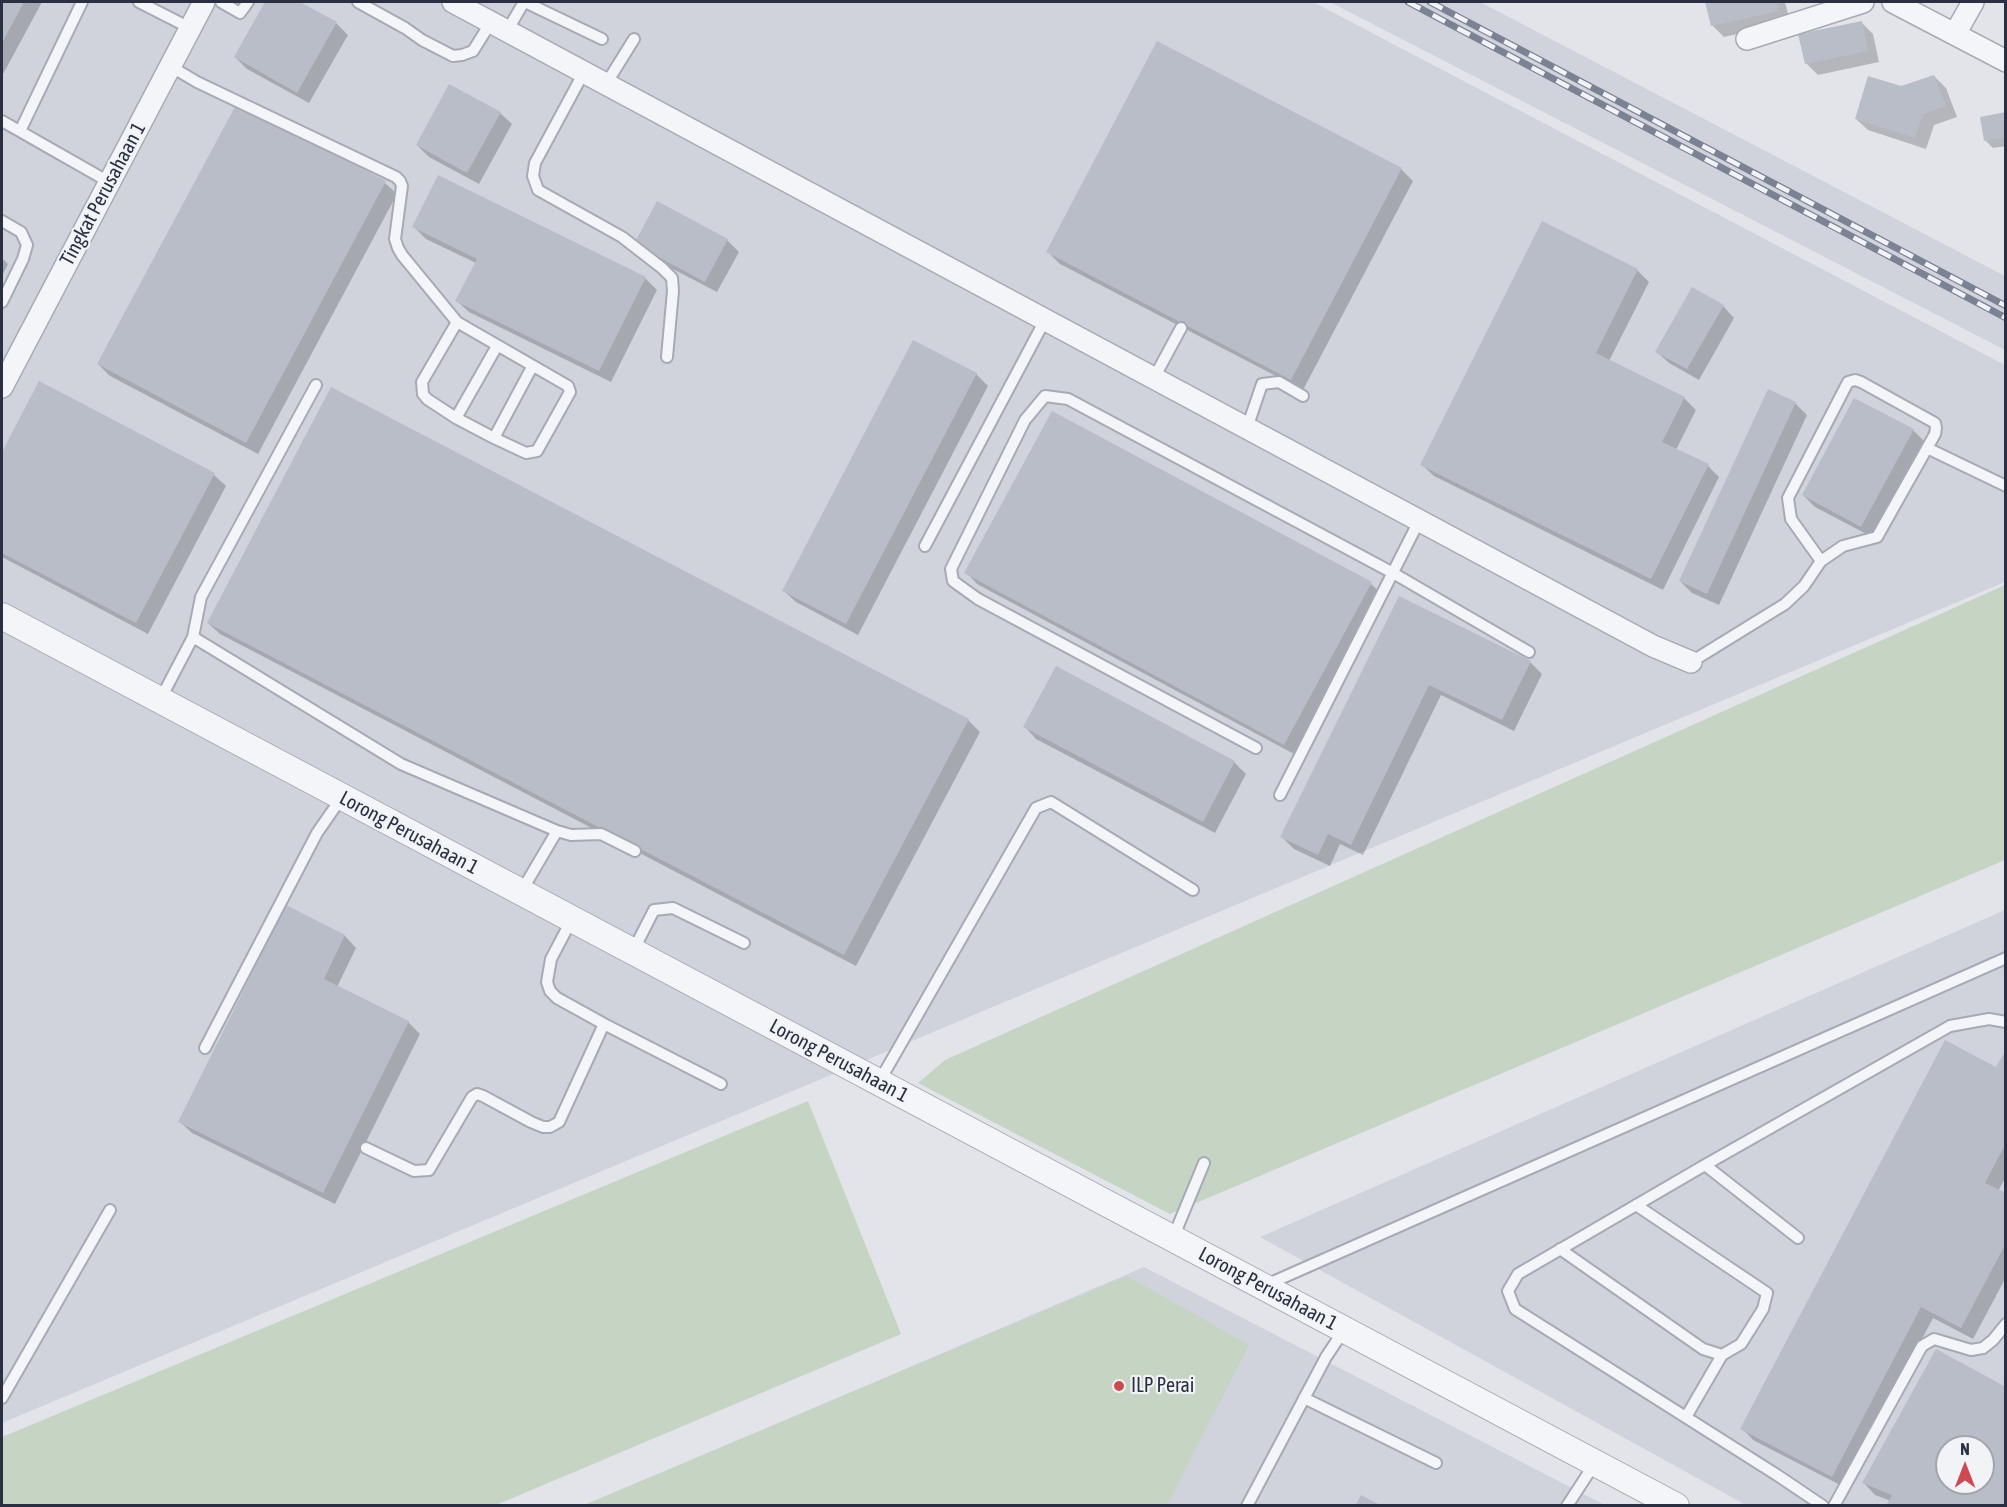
<!DOCTYPE html>
<html>
<head>
<meta charset="utf-8">
<style>
  body { margin:0 }
  #map { position:relative; width:2007px; height:1507px; overflow:hidden; background:#e2e4ea; font-family:"Asap Condensed",sans-serif }
  canvas { display:block }
  .frame { position:absolute; inset:0; border:3px solid #2a3041; pointer-events:none }
  .north { position:absolute; left:1935px; top:1435px; width:60px; height:60px; box-sizing:border-box; background:#f1f3f7; border:2px solid #a1a5ae; border-radius:50%; rotate:0deg; font-size:16px; font-weight:700; line-height:24px; text-align:center; color:#2a3041 }
  .north::after { content:''; display:block; margin:auto; width:21px; height:27px; background:#cc4a50; clip-path:polygon(50% 0,100% 100%,50% 72%,0 100%) }
</style>
</head>
<body>
<div id="map">
<canvas width="2007" height="1507"></canvas>
<div class="frame"></div>
<div class="north">N</div>
</div>
<script>
const ctx = document.querySelector('canvas').getContext('2d');
ctx.lineJoin = 'round';
function fillPath(path, color) { ctx.fillStyle = color; ctx.fill(path, 'evenodd'); }
const shape = rows => new Path2D(rows.map(r => 'M' + r).join(''));
function strokePath(path, color, width, dash) { ctx.strokeStyle = color; ctx.lineWidth = width; ctx.lineCap = dash ? 'butt' : 'round'; ctx.setLineDash(dash || []); ctx.stroke(path); }
function write(font, color, halo, rows, align = 'center') {
  ctx.font = font + ' "Asap Condensed",sans-serif'; ctx.lineWidth = 4.5; ctx.setLineDash([]); ctx.textBaseline = 'middle'; ctx.strokeStyle = halo; ctx.fillStyle = color; for (const [text, x, y, turn = 0] of rows) {
    ctx.save(); ctx.translate(x, y); ctx.rotate((+turn || 0) * Math.PI / 180); ctx.textAlign = isNaN(turn) ? turn : align; if (halo) ctx.strokeText(text, 0, 0); ctx.fillText(text, 0, 0); ctx.restore();
  }
}
fillPath(shape([
  [2,2,1313,2,2005,365,2005,582,2,1423],
  [1330,2,1480,2,2005,276,2005,350],
  [2005,910,2005,1505,1746,1505,1260,1237],
  [1947,1447,1983,1447,1983,1483,1947,1483],
  [1144,1267,1605,1505,584,1506]
]), '#d0d3dc');
fillPath(shape([
  [2005,585,2005,860,1170,1214,918,1083,945,1060],
  [808,1101,901,1334,496,1505,2,1505,2,1437],
  [1127,1276,1249,1345,1167,1505,584,1505]
]), '#c5d4c3');
fillPath(shape([
  [2,2,42,2,2,76],
  [267,2,297,2,336,23,348,35,309,103,247,69,235,57],
  [1707,2,1785,2,1790,22,1724,37,1712,25],
  [1861,22,1873,34,1879,62,1818,75,1806,63],
  [1934,76,1946,88,1957,117,1934,125,1926,149,1868,130,1856,119,1901,88],
  [500,113,512,124,479,184,429,157,417,145],
  [2006,114,2006,146,1993,148,1986,141],
  [1401,169,1413,181,1303,390,1060,264,1048,252],
  [385,183,397,194,258,454,110,376,98,364],
  [414,227,645,278,657,290,611,382,469,312,457,301,476,263,426,239],
  [727,240,739,252,717,292,648,256,636,244],
  [2,258,8,264,2,276],
  [1637,270,1649,282,1609,361,1684,398,1696,410,1676,450,1708,466,1719,477,1663,590,1434,476,1422,465],
  [1723,306,1734,318,1699,380,1669,363,1657,352],
  [976,374,988,386,858,635,796,602,784,591],
  [40,383,214,475,226,486,148,634,2,557,2,455],
  [1855,400,1913,430,1925,442,1874,538,1815,507,1803,495],
  [1795,403,1807,415,1719,605,1692,593,1680,581],
  [1052,413,1371,584,1383,595,1296,755,977,584,966,572],
  [1399,598,1530,662,1542,674,1514,731,1441,695,1363,855,1340,844,1330,866,1294,849,1282,837],
  [208,623,968,720,980,732,856,966,220,634],
  [1025,727,1234,762,1246,774,1215,833,1036,739],
  [287,907,345,936,356,948,337,987,408,1022,420,1034,335,1204,192,1133,180,1122],
  [2006,1053,2006,1177,1998,1191,2006,1195,2006,1277,1973,1339,1933,1318,1844,1487,1753,1440,1742,1428,1997,1069],
  [2006,1389,2006,1506,1891,1501,1875,1495,1864,1483],
  [1947,1447,1983,1447,1983,1483,1947,1483]
]), '#0003');
fillPath(shape([
  [2,2,24,2,2,43],
  [265,2,300,2,337,22,297,93,234,57],
  [1705,2,1777,2,1779,11,1711,26],
  [1862,21,1868,51,1805,64,1798,34],
  [1157,41,1402,168,1291,380,1046,252],
  [1934,75,1946,106,1923,114,1915,138,1855,119,1868,76,1901,86],
  [449,84,501,112,467,173,416,145],
  [237,103,386,181,246,443,97,364],
  [2006,112,2006,137,1984,141,1980,117],
  [438,175,646,277,599,371,455,301,477,259,412,227],
  [657,201,728,239,705,282,634,244],
  [1542,221,1638,269,1596,353,1685,397,1662,442,1709,464,1651,579,1420,465],
  [1692,287,1724,305,1687,369,1655,352],
  [913,340,977,373,846,624,782,591],
  [39,381,215,473,136,623,2,553,2,452],
  [331,387,969,719,844,955,207,623],
  [1768,389,1796,402,1707,594,1679,581],
  [1854,398,1914,429,1861,527,1802,495],
  [1052,411,1372,582,1284,745,964,573],
  [1399,596,1531,661,1502,720,1429,685,1351,845,1328,834,1318,855,1280,837],
  [1056,666,1235,761,1203,822,1023,727],
  [286,905,345,935,324,979,409,1021,323,1193,178,1122],
  [1945,1040,1996,1067,2006,1050,2006,1143,1985,1183,2006,1193,2006,1243,1961,1328,1921,1307,1832,1477,1740,1429],
  [1936,1349,2006,1387,2006,1506,1886,1506,1892,1495,1862,1483],
  [1947,1447,1983,1447,1983,1483,1947,1483],
  [1361,1495,1382,1506,1355,1506]
]), '#b9bdc7');
const service = shape([
  [139,2,190,28],
  [221,2,240,13,248,2],
  [358,2,405,28,422,40,453,56,462,55,473,51,491,22],
  [525,2,602,39],
  [507,31,524,2],
  [170,66,197,82,396,177,400,181,402,186,395,239,398,248,402,255,457,322,568,386,570,392,537,451,526,453,494,438,456,418,427,399,423,394,422,382,457,322],
  [584,72,535,163,533,176,538,190,622,237,662,268,672,278,673,291,667,357],
  [606,84,634,39],
  [2,121,109,182],
  [20,131,82,2],
  [2,221,21,232,27,245,23,259,2,302],
  [1154,378,1181,328],
  [316,385,201,597,193,637,401,764,557,831],
  [456,418,497,346],
  [1247,428,1262,384,1279,382,1303,396],
  [494,438,532,367],
  [1927,448,2006,486],
  [925,546,1045,320],
  [1691,662,1785,604,1804,586,1821,561,1843,546,1877,537,1935,434,1936,428,1935,423,1861,382,1855,380,1848,382,1788,498,1791,519,1821,561],
  [160,700,193,637],
  [1256,748,978,599,953,581,951,569,1025,420,1045,396,1068,399,1393,573,1529,652],
  [1280,795,1419,521],
  [521,892,557,831,571,835,601,834,635,851],
  [572,919,551,959,547,982,550,991,557,998,604,1024,721,1084],
  [633,951,654,910,673,908,744,943],
  [205,1048,317,833,342,797],
  [879,1082,1036,808,1051,802,1193,890],
  [366,1148,414,1171,429,1170,472,1097,477,1094,483,1096,531,1122,543,1127,550,1127,559,1122,604,1024],
  [1705,1165,1950,1026,1989,1019,2006,1022],
  [1173,1238,1204,1163],
  [1798,1238,1705,1165,1518,1274,1508,1291,1515,1309,1777,1475,1823,1506],
  [1560,1249,1703,1349,1722,1355,1741,1344,1763,1309,1767,1293,1636,1205],
  [1266,1285,2006,958],
  [2,1398,110,1210],
  [1304,1398,1436,1463],
  [1686,1417,1722,1355],
  [1247,1506,1326,1357,1344,1330],
  [1567,1506,1595,1463],
  [1834,1506,1922,1346,1934,1339,1971,1350,1983,1348,1993,1340,2006,1324]
]);
const minor = shape([
  [453,2,1653,646,1691,662],
  [1893,2,2006,61],
  [1955,34,1973,2],
  [1747,39,1863,2],
  [2,387,204,2]
]);
const tertiary = shape([
  [2,616,1676,1506]
]);
strokePath(service, '#a7aab4', 14);
strokePath(minor, '#a7aab4', 24);
strokePath(tertiary, '#a7aab4', 28);
strokePath(service, '#f4f5f8', 10);
strokePath(minor, '#f4f5f8', 21);
strokePath(tertiary, '#f4f5f8', 26);
const rail = shape([
  [1408,2,2006,318],
  [1430,2,2006,306]
]);
strokePath(rail, '#7b8293', 7);
strokePath(rail, '#f1f3f7', 4.5, [14]);
for (const [x, y, r, color] of [
  [1119,1386,6,"#cc4a50"]
]) { const dot = new Path2D(); dot.arc(x, y, r, 0, 2 * Math.PI); ctx.fillStyle = color; ctx.fill(dot); strokePath(dot, '#f1f3f7', 2); }
write('20px', '#2a3041', '#f1f3f7', [
  ["Tingkat Perusahaan 1",103,194,-62],
  ["Lorong Perusahaan 1",409,833,28],
  ["Lorong Perusahaan 1",839,1061,28],
  ["Lorong Perusahaan 1",1268,1289,28]
]);
write('20px', '#2a3041', '#f1f3f7', [
  ["ILP Perai",1131,1386]
], 'left');
</script>
</body>
</html>
